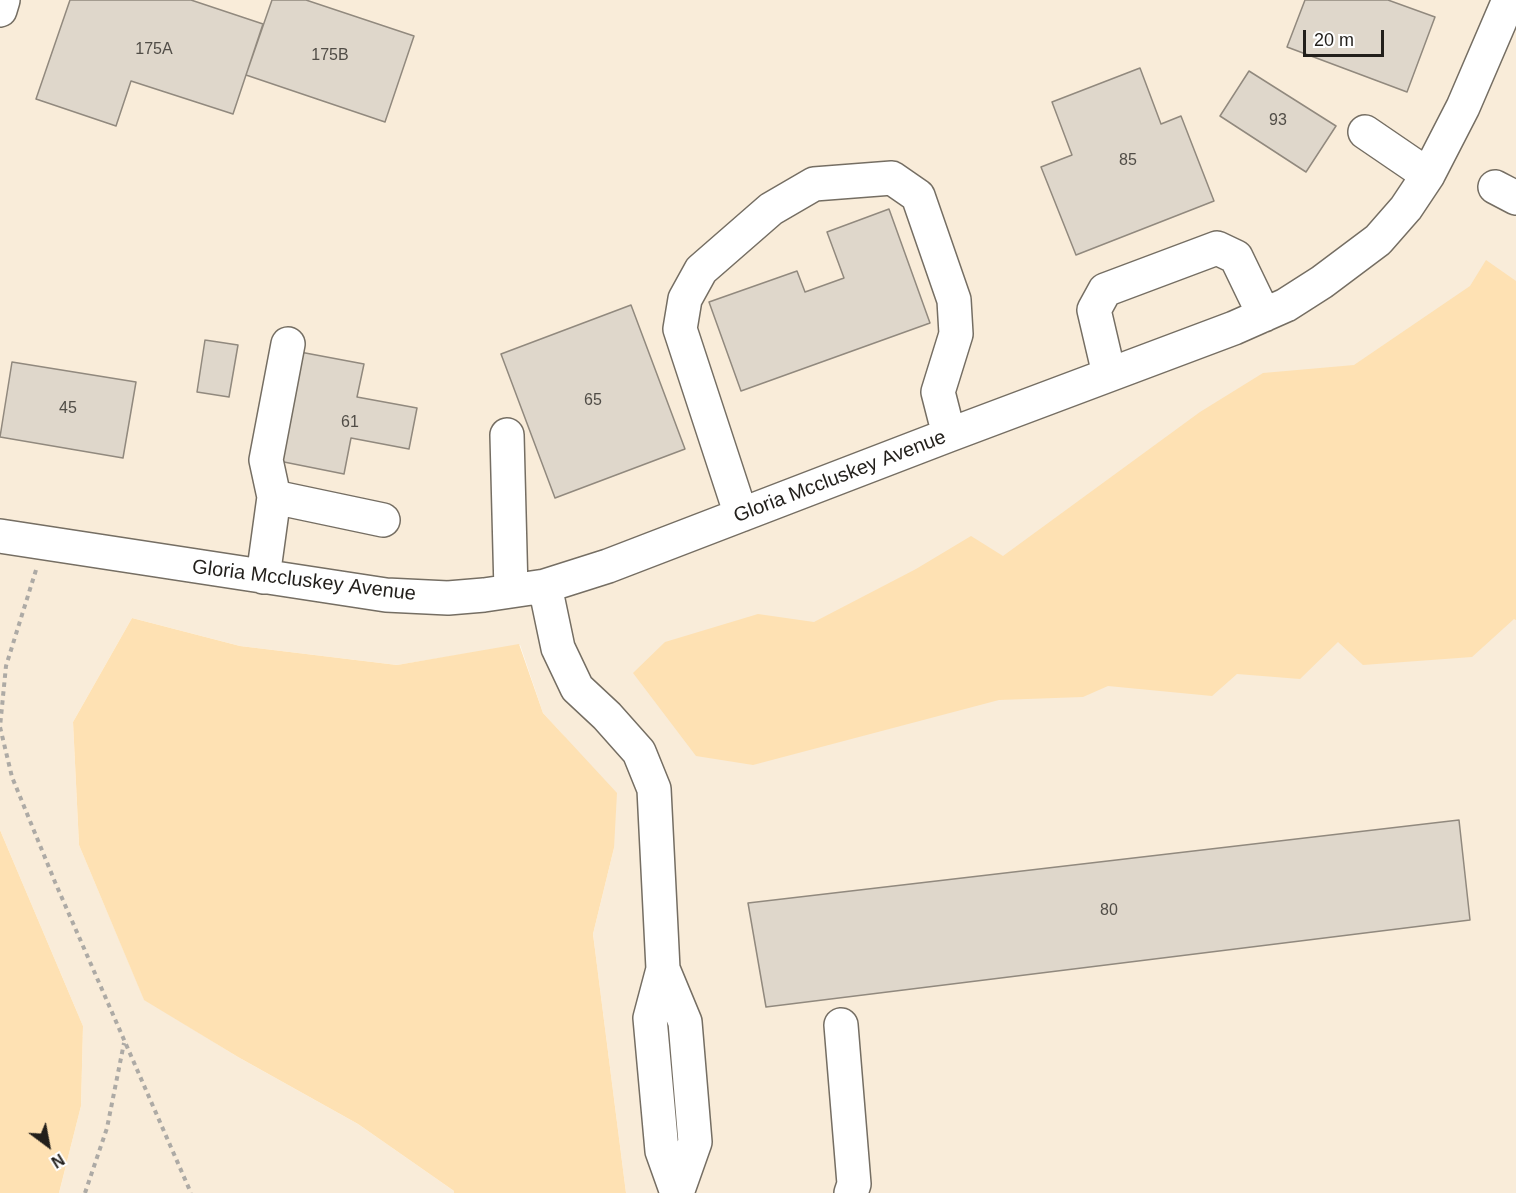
<!DOCTYPE html>
<html>
<head>
<meta charset="utf-8">
<style>
  body { margin:0 }
  #map { position:relative; width:1516px; height:1193px; overflow:hidden; background:#fefbf6; font-family:Arial,sans-serif }
  canvas { display:block }
  .north { position:absolute; left:18px; top:1115px; width:60px; height:60px; -webkit-text-stroke:4px #fff; paint-order:stroke; rotate:148deg; font-size:16px; font-weight:700; line-height:24px; text-align:center; color:#221f1b }
  .north::after { content:''; display:block; margin:auto; width:21px; height:27px; background:#221f1b; clip-path:polygon(50% 0,100% 100%,50% 72%,0 100%) }
  .scale { position:absolute; left:1303px; top:30px; width:81px; height:27px; box-sizing:border-box; border:3px solid #221f1b; border-top:0; padding-left:8px; font-size:18px; line-height:21px; white-space:nowrap; color:#221f1b; -webkit-text-stroke:4px #fff; paint-order:stroke }
</style>
</head>
<body>
<div id="map">
<canvas width="1516" height="1193"></canvas>
<div class="north">N</div>
<div class="scale">20 m</div>
</div>
<script>
const ctx = document.querySelector('canvas').getContext('2d');
ctx.lineJoin = 'round';
function fillPath(path, color) { ctx.fillStyle = color; ctx.fill(path, 'evenodd'); }
const shape = rows => new Path2D(rows.map(r => 'M' + r).join(''));
function strokePath(path, color, width, dash) { ctx.strokeStyle = color; ctx.lineWidth = width; ctx.lineCap = dash ? 'butt' : 'round'; ctx.setLineDash(dash || []); ctx.stroke(path); }
function write(font, color, halo, rows, align = 'center') {
  ctx.font = font + ' Arial,sans-serif'; ctx.lineWidth = 5; ctx.setLineDash([]); ctx.textBaseline = 'middle'; ctx.strokeStyle = halo; ctx.fillStyle = color; for (const [text, x, y, turn = 0] of rows) {
    ctx.save(); ctx.translate(x, y); ctx.rotate((+turn || 0) * Math.PI / 180); ctx.textAlign = isNaN(turn) ? turn : align; if (halo) ctx.strokeText(text, 0, 0); ctx.fillText(text, 0, 0); ctx.restore();
  }
}
fillPath(shape([
  [0,0,1516,0,1516,1193,626,1193,593,934,614,848,564,736,543,713,520,645,397,665,240,646,132,618,73,722,79,845,144,999,238,1057,358,1124,454,1191,454,1193,59,1193,81,1106,83,1026,0,830]
]), '#f9ecd9');
fillPath(shape([
  [1486,260,1516,281,1516,620,1514,619,1472,657,1363,665,1338,642,1300,679,1237,674,1212,696,1108,686,1083,697,999,700,753,765,696,756,633,673,665,642,758,614,814,622,916,569,971,536,1003,556,1200,412,1263,373,1354,365,1470,286],
  [132,618,240,646,397,665,519,644,543,713,617,793,614,848,593,934,626,1193,454,1193,454,1191,358,1124,238,1057,144,1000,79,845,73,722],
  [0,830,83,1026,81,1106,59,1193,0,1193]
]), '#fee1b3');
const building = shape([
  [70,0,191,0,263,24,233,114,131,81,116,126,36,99,70,0],
  [272,0,306,0,414,36,385,122,246,75,272,0],
  [1305,0,1388,0,1435,17,1407,92,1287,47,1305,0],
  [1140,68,1161,124,1181,116,1214,201,1076,255,1041,167,1072,155,1052,102,1140,68],
  [1249,71,1336,126,1306,172,1220,116,1249,71],
  [889,209,930,323,741,391,709,302,797,271,805,292,844,278,827,232,889,209],
  [631,305,685,449,555,498,501,354,631,305],
  [205,340,238,345,229,397,197,392,205,340],
  [300,352,364,364,357,397,417,408,409,449,351,438,344,474,279,461,300,352],
  [12,362,136,382,123,458,0,437,12,362],
  [1459,820,1470,920,766,1007,748,903,1459,820]
]);
fillPath(building, '#dfd7cb');
strokePath(building, '#91897e', 1.5);
const minor = shape([
  [0,10,3,0],
  [1365,132,1428,175],
  [1495,187,1516,198],
  [1109,374,1094,310,1105,290,1217,248,1236,257,1264,315],
  [507,435,511,591],
  [274,497,383,520],
  [741,515,680,329,685,299,701,270,771,209,814,184,892,178,918,196,954,300,956,334,938,392,949,435],
  [0,536,386,595,448,598,484,595,545,586,608,566,949,435,1234,328,1286,305,1322,282,1378,240,1406,208,1428,175,1463,107,1509,0],
  [263,577,274,497,266,460,288,344],
  [545,586,558,648,577,688,607,716,639,752,654,789,663,969,650,1018,662,1151,677,1193],
  [663,969,685,1022,695,1142,677,1193],
  [841,1025,854,1184,851,1193]
]);
strokePath(minor, '#756e63', 36);
strokePath(shape([
  [36,570,6,666,0,727,12,777,55,882,191,1193],
  [85,1193,107,1128,124,1043]
]), '#adaaa5', 4, [4.5, 4.5]);
strokePath(minor, '#fff', 33);
write('16px', '#514d47', null, [
  ["175A",154,50],
  ["175B",330,56],
  ["93",1278,121],
  ["85",1128,161],
  ["65",593,401],
  ["45",68,409],
  ["61",350,423],
  ["80",1109,911]
]);
write('20px', '#221f1b', '#fff', [
  ["Gloria Mccluskey Avenue",840,477,-21],
  ["Gloria Mccluskey Avenue",304,581,7]
]);
</script>
</body>
</html>
